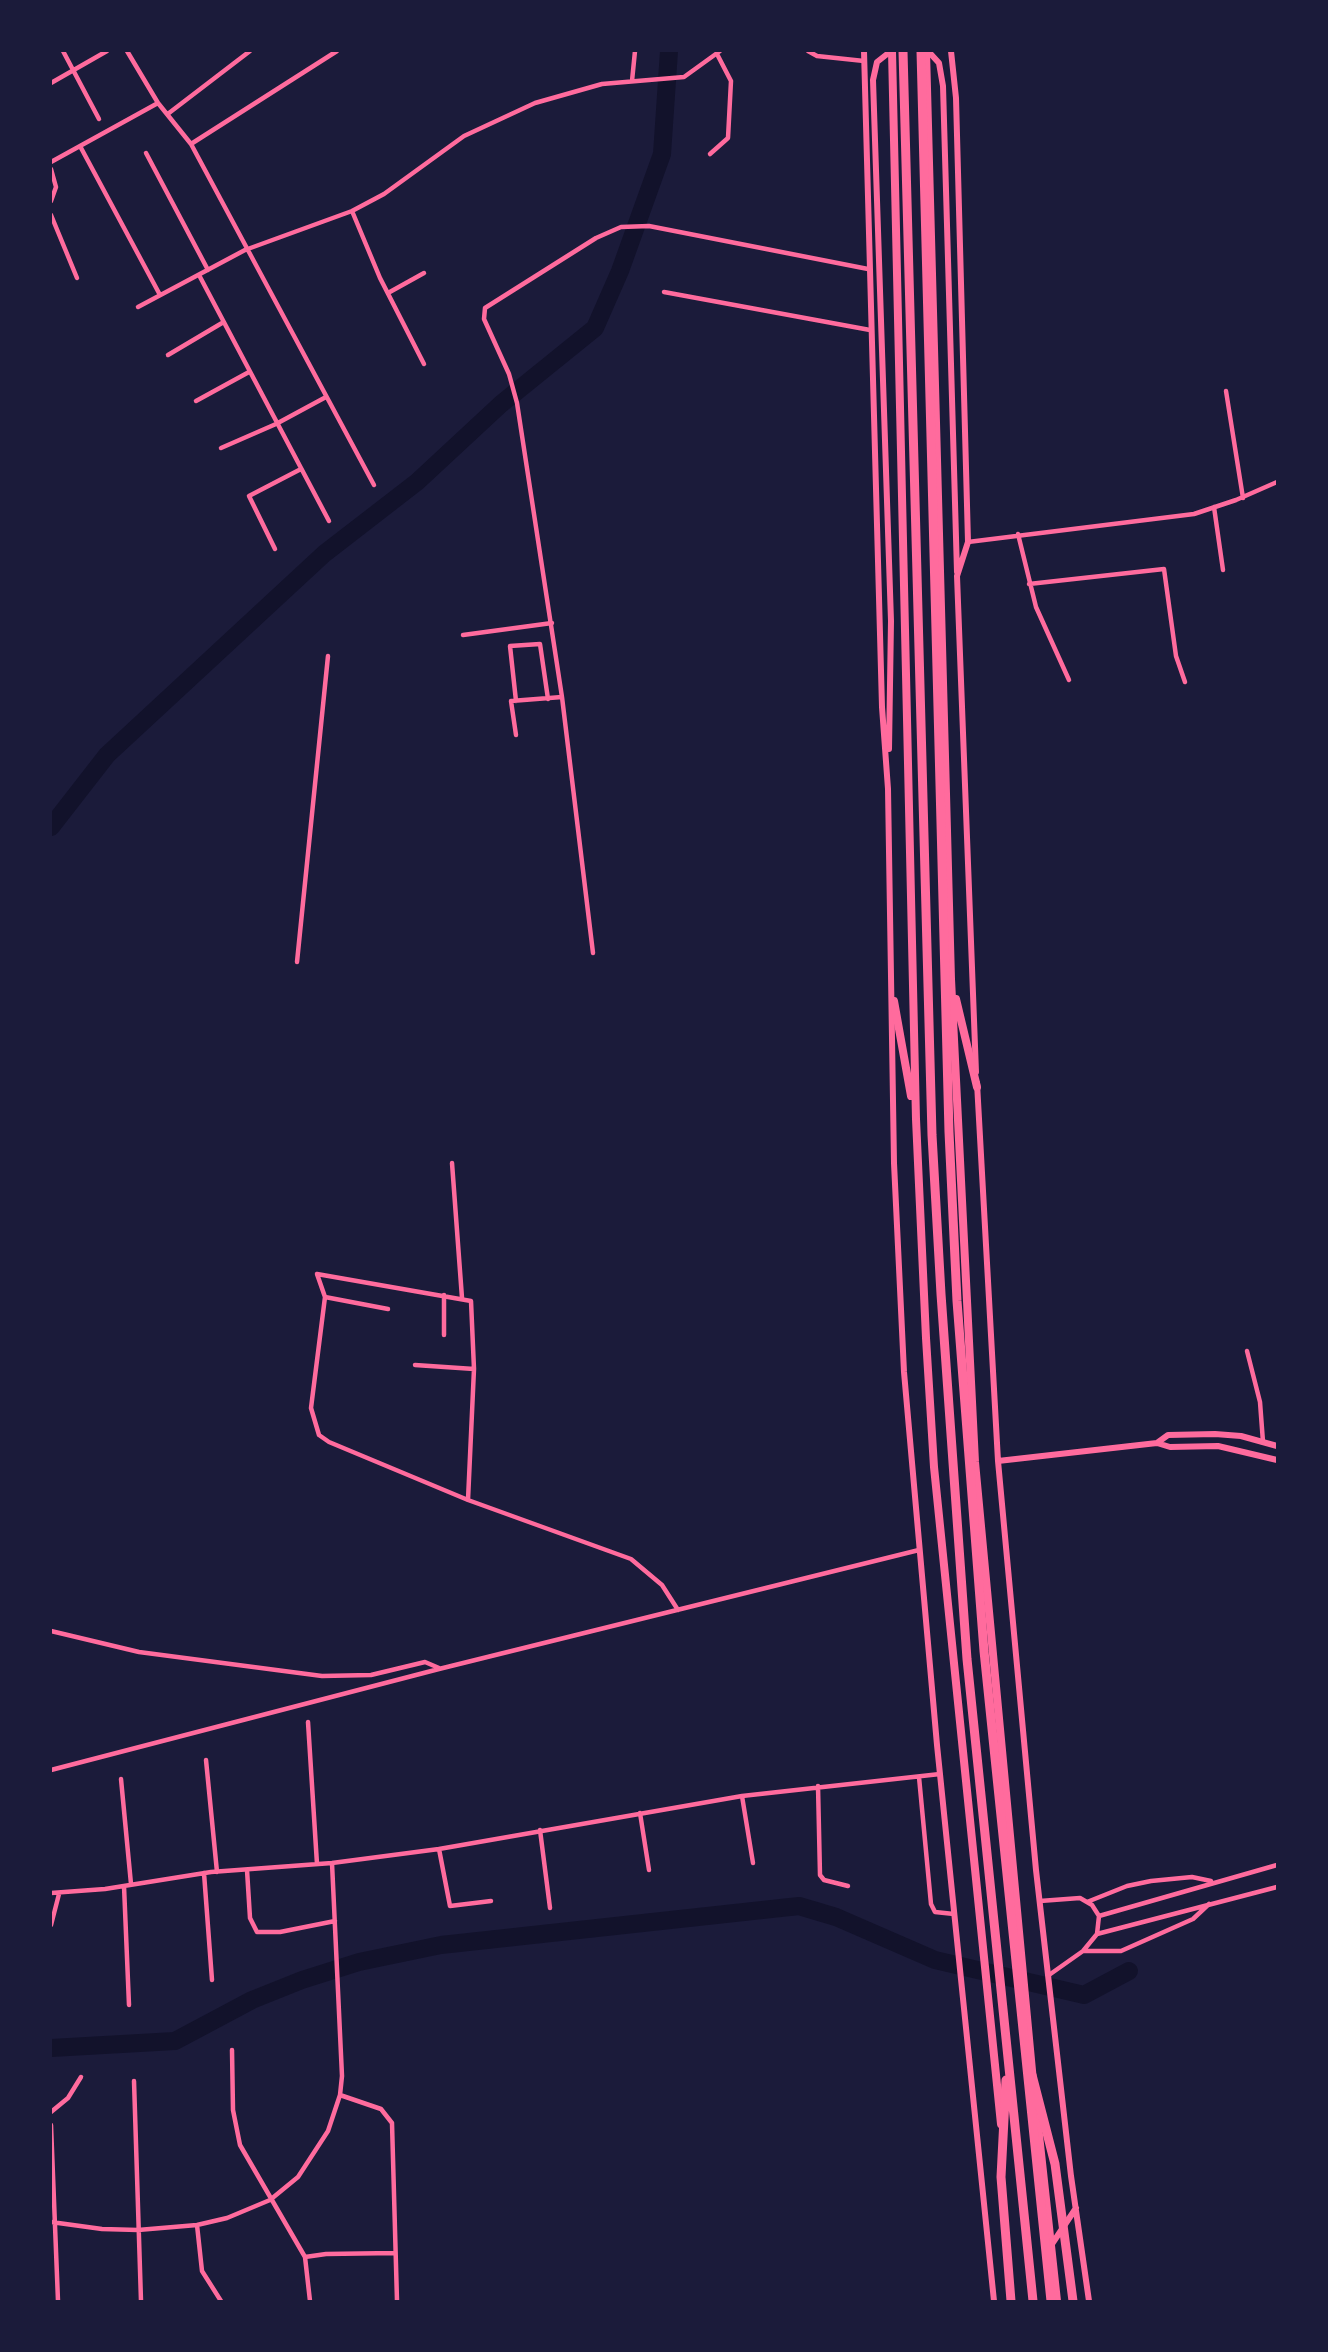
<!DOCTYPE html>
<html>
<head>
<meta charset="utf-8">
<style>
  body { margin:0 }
  #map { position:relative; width:1328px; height:2352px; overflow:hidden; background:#1b1b3a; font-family:Rubik,sans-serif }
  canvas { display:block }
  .frame { position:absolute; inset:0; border:52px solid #1b1b3a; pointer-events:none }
</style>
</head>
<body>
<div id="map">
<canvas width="1328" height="2352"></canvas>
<div class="frame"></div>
</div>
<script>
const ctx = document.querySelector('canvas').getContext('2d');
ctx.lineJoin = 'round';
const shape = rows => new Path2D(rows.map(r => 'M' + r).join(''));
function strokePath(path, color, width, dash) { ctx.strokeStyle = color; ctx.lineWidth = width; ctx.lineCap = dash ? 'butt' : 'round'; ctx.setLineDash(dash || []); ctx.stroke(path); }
strokePath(shape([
  [51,827,107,755,325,553,417,482,501,404,595,328,620,271,662,154,669,51],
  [51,2048,175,2041,252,2000,302,1980,359,1962,441,1945,799,1906,836,1917,935,1960,1084,1995,1129,1971]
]), '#12122b', 18);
strokePath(shape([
  [63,51,99,119],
  [127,51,158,103,191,144,374,485],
  [808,51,817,56,864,61],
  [632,81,635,51],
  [51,83,107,51],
  [169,113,250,51],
  [191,144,337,51],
  [80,146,160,295],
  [146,153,208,270],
  [710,154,728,138,731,81,717,54],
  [51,162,158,103],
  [51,169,56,187,51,201],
  [352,211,380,278,424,364],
  [51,215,77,278],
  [199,275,329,521],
  [664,292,870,330],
  [388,293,424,273],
  [138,307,245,250,352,211,384,194,464,136,535,103,602,84,684,77,720,51],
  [168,355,222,323],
  [1226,391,1243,498],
  [196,401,249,372],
  [221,448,276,424,326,397],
  [1214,507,1223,570],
  [1018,534,1036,607,1069,680],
  [968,542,1194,514,1236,500,1277,482],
  [275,549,249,496,301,469],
  [1029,584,1164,569,1176,656,1185,682],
  [463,635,552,623],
  [516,701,510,646,540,644,548,699],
  [516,735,511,701,562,697],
  [593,953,562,697,517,403,509,374,484,319,485,308,596,238,621,227,649,226,868,269],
  [297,962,328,656],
  [452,1163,462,1298],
  [325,1297,317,1274,471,1301,474,1369,468,1500],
  [388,1309,325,1297,311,1408,319,1435,329,1442,468,1500,631,1559,662,1585,678,1610],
  [444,1335,444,1295],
  [1247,1351,1260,1402,1263,1442],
  [415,1365,474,1369],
  [51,1631,139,1652,322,1676,371,1675,425,1662,439,1668],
  [308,1722,317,1864],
  [206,1760,217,1872],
  [51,1770,439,1669,919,1550],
  [919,1777,931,1904,935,1912,954,1914],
  [121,1779,131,1884],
  [818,1786,820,1875,824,1880,848,1886],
  [742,1796,753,1863],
  [640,1813,649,1870],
  [540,1830,550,1908],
  [439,1849,450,1906,491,1901],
  [247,1870,250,1918,257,1932,280,1932,335,1921],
  [204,1873,212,1980],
  [124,1886,129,2005],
  [51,1893,105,1889,211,1872,332,1863,439,1849,742,1796,940,1774],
  [1040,1901,1080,1898,1092,1905,1099,1916,1277,1865],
  [1087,1902,1127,1886,1151,1881,1192,1877,1211,1881],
  [51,1925,59,1894],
  [1097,1934,1099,1916],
  [1084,1951,1121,1951,1193,1919,1209,1904],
  [1049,1975,1083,1951,1097,1934,1277,1887],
  [232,2050,233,2110,240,2145,305,2257,310,2301],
  [134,2081,141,2301],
  [340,2095,381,2109,392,2123,397,2301],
  [51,2112,68,2098,81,2077],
  [51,2125,58,2301],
  [51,2222,102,2229,138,2230,197,2225,227,2218,270,2200,298,2177,328,2131,340,2095,342,2076,332,1863],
  [197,2225,202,2271,221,2301],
  [305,2257,326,2254,395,2253]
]), '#ff6b9d', 4.5);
strokePath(shape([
  [864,51,882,707,888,789,894,1163,904,1372,937,1745,994,2301],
  [928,51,939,63,943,86,957,572],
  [951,51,956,98,968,542,957,576,976,1072],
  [889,749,891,621,873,80,877,62,891,51],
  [977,1083,998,1461,1036,1870,1071,2176,1089,2301],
  [1157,1443,1168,1435,1215,1434,1241,1436,1277,1446],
  [998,1461,1157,1443,1170,1447,1218,1446,1277,1460],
  [1052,2244,1076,2208]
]), '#ff6b9d', 6);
strokePath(shape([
  [892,51,916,1119,926,1338,934,1467,1001,2124],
  [926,51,951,979,975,1462,1033,2081],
  [956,999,977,1087],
  [894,1001,911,1096],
  [1035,2098,1057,2301]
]), '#ff6b9d', 8);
strokePath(shape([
  [903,51,932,1135,941,1294,967,1659,1033,2301],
  [921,51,949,1132,957,1301,984,1651,1051,2301],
  [1032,2075,1055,2164,1073,2301],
  [1006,2080,1001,2177,1011,2301]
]), '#ff6b9d', 9);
</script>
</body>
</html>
